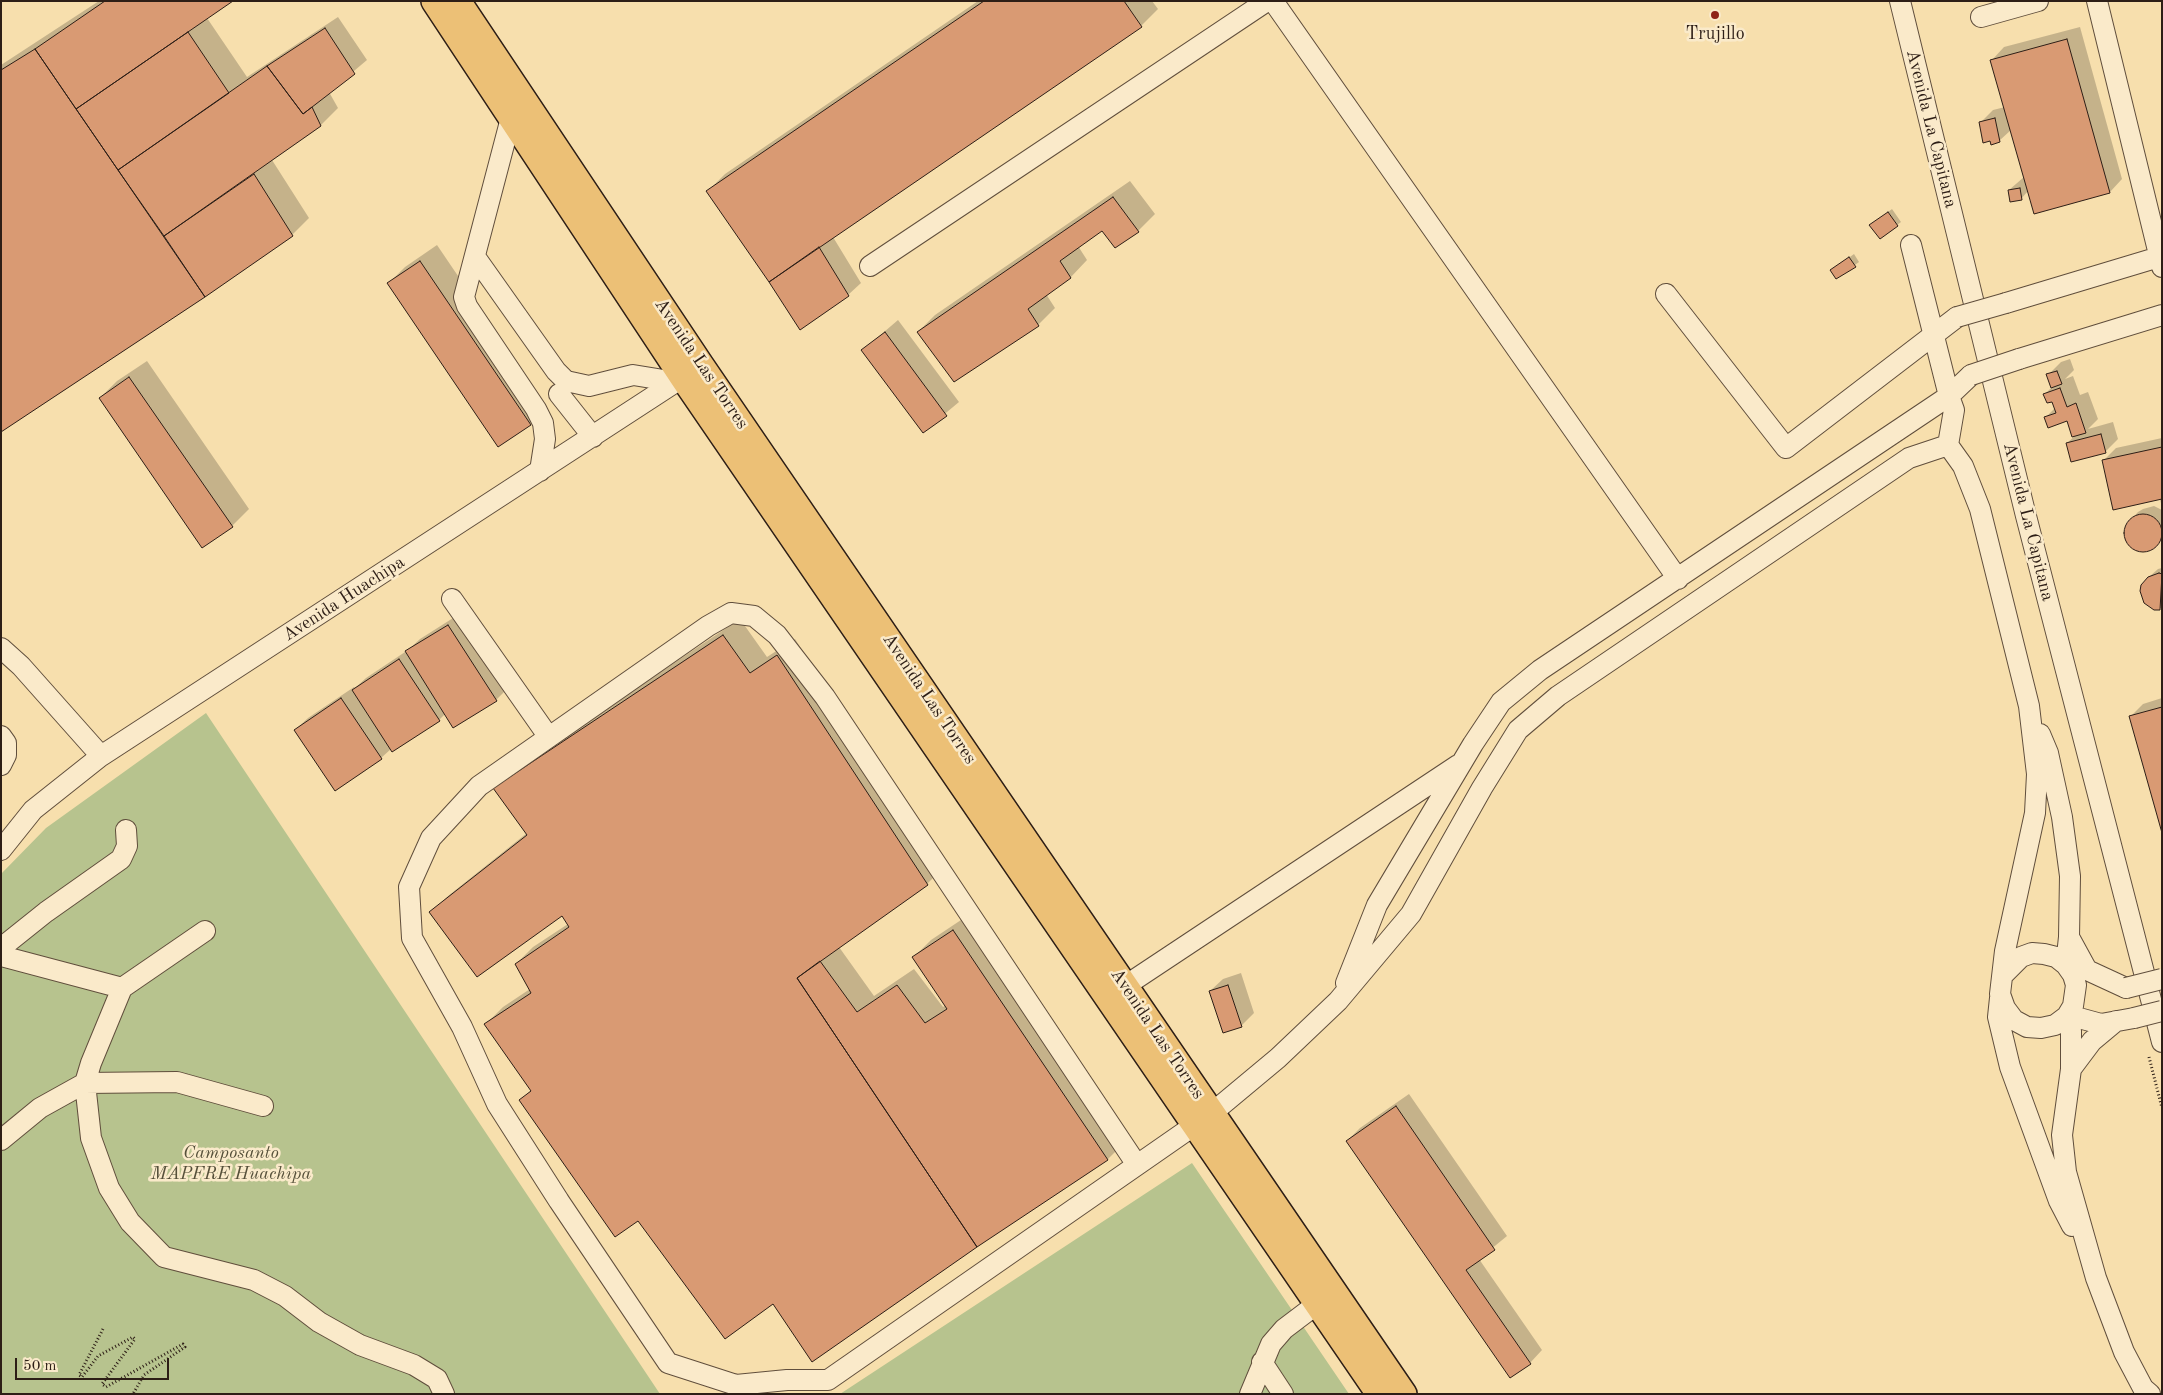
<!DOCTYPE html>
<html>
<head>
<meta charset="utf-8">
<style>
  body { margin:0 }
  #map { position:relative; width:2163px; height:1395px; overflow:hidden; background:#f7dfad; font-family:"Old Standard TT",serif }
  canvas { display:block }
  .frame { position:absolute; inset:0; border:2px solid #2d1e16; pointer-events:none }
  .scale { position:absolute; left:15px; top:1358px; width:154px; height:22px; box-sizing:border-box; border:2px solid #2d1e16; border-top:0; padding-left:6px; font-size:15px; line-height:18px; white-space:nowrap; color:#2d1e16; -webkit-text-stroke:4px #faeaca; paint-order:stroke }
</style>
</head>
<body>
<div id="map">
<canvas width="2163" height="1395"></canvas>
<div class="frame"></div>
<div class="scale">50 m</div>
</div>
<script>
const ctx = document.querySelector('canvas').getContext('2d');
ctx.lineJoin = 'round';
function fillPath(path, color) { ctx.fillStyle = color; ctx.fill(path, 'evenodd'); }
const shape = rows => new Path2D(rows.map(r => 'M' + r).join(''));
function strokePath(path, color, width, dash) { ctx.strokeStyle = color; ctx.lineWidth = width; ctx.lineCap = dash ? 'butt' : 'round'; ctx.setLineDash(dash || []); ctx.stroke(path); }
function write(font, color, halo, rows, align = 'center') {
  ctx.font = font + ' "Old Standard TT",serif'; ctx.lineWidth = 5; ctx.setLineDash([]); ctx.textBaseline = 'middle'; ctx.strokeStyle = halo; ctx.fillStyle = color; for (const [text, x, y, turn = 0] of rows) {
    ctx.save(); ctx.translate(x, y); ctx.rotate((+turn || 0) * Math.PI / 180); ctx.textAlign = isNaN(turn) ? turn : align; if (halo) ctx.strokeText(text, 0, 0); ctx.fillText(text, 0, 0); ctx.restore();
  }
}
fillPath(shape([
  [206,713,660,1394,1,1394,1,874,46,828],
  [1192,1163,1349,1394,840,1394]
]), '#b7c38e');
fillPath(shape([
  [99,1,230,1,207,18,247,77,338,17,367,60,329,92,338,108,321,125,272,160,309,218,292,235,204,296,1,431,1,65],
  [978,1,1152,1,1158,9,1141,26,833,237,861,283,848,295,708,191,725,174],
  [2080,27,2122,179,2110,192,2028,191,2021,199,2009,190,2024,177,2011,130,1999,141,1980,123,1993,110,2005,107,1992,60,2004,47],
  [1130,181,1155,214,1138,231,1102,230,1078,246,1087,260,1070,278,1046,294,1055,308,1038,325,954,381,918,332,935,315],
  [1892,209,1901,222,1897,225,1871,225],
  [437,245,547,407,530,424,388,284,405,267],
  [1854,254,1859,262,1837,278,1832,270],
  [898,320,959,402,923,432,863,350],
  [2070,359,2074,370,2065,379,2073,376,2080,395,2088,392,2098,419,2088,429,2113,422,2118,439,2105,452,2067,443,2076,435,2067,420,2045,418,2055,408,2053,400,2045,394,2052,387,2048,375,2061,362],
  [147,361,249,509,232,526,100,398,117,381],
  [2162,438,2162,508,2160,499,2103,461,2116,448],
  [2154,506,2162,510,2162,539,2154,547,2143,551,2138,550,2128,543,2125,532,2130,521,2138,512,2143,509],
  [2162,568,2162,608,2154,608,2149,577,2158,569],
  [461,613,509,687,496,700,446,713,439,720,391,749,381,758,336,789,295,730,308,718,354,687,355,688,366,678,408,650,420,639],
  [740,619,767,657,795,639,944,867,927,884,839,947,874,996,914,969,943,1007,946,1005,914,957,931,940,970,914,1125,1142,1108,1159,976,1246,773,1303,638,1220,520,1101,531,1090,486,1024,503,1007,530,989,516,964,533,947,568,924,562,915,431,913,448,896,527,833,495,788,512,771],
  [2162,698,2162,828,2131,716,2143,704],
  [1241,973,1254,1013,1241,1026,1210,991,1223,979],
  [1409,1094,1507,1236,1479,1259,1542,1350,1530,1363,1347,1141,1360,1128]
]), '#0003');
const building = shape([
  [105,1,233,1,76,109,35,49,105,1],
  [984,1,1124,1,1142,27,769,282,706,191,984,1],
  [325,28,355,74,303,114,267,66,325,28],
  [188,32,229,93,118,170,76,109,188,32],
  [2067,39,2110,193,2034,214,1990,60,2067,39],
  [35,49,205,297,1,432,1,70,35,49],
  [267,66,303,114,312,107,321,126,164,236,118,170,267,66],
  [1995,118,2000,142,1991,145,1990,141,1983,143,1979,122,1995,118],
  [254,174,293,236,205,297,164,236,254,174],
  [2020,188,2022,200,2010,202,2008,190,2020,188],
  [1113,197,1139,232,1115,248,1102,231,1060,261,1071,278,1028,309,1039,326,954,382,917,332,1113,197],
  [1888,212,1898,226,1880,239,1869,225,1888,212],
  [819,247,849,296,800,330,769,282,819,247],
  [1849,257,1856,267,1836,279,1830,270,1849,257],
  [420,261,531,425,498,447,387,283,420,261],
  [885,332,947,416,923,433,861,350,885,332],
  [2057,371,2062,384,2051,388,2046,374,2057,371],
  [129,377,233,527,202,548,99,398,129,377],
  [2060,388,2067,407,2076,403,2086,433,2072,437,2067,421,2048,428,2044,417,2056,413,2052,402,2047,403,2043,394,2060,388],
  [2101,434,2106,453,2071,462,2066,443,2101,434],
  [2162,447,2162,499,2113,510,2102,460,2162,447],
  '2124 533a19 19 0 1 1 38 0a19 19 0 1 1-38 0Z',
  [2159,573,2162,574,2160,610,2154,610,2144,603,2140,591,2141,585,2148,577,2159,573],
  [448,625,497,701,453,728,405,651,448,625],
  [723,635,750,673,777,655,928,885,797,978,977,1247,812,1362,773,1304,725,1339,638,1221,615,1237,519,1100,531,1091,484,1024,531,993,515,964,569,927,562,916,477,977,429,912,527,835,493,788,723,635],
  [399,659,440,721,392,752,352,690,399,659],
  [341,698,382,759,335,791,294,730,341,698],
  [2162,707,2162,833,2129,716,2162,707],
  [953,930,1108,1160,977,1247,797,978,820,961,857,1012,897,985,925,1023,947,1009,912,957,953,930],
  [1228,985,1242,1027,1223,1033,1209,991,1228,985],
  [1396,1106,1495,1250,1466,1270,1531,1364,1510,1378,1346,1141,1396,1106]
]);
fillPath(building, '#d99a73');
strokePath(building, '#2d1e16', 1);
const minor = shape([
  [1273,1,1678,579],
  [1900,1,2026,516,2162,1042],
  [2097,1,2162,267],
  [1981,17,2038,1],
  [511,118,464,297,467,306,536,409,543,423,545,439,540,471],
  [476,258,556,371,566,381,589,386,633,375,676,382],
  [870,266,1267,1],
  [1666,294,1786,448,1957,317],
  [2006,303,2159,257],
  [2019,359,2162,315],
  [1971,375,1949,396,1954,410,1948,445,1963,466,1980,509,2029,706,2037,774,2035,813,2005,951,2000,994,2005,1008,2014,1020,2027,1027,2041,1028,2055,1025,2067,1016,2073,1006,2076,985,2073,975,2066,965,2056,957,2044,954,2032,953,2021,957,2004,974],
  [559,394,593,437],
  [452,599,548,736],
  [1,648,21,666,101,756],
  [2040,734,2048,753,2062,817,2070,876,2069,937,2066,965],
  [1,736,6,743,6,755,1,765],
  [1,850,33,810,101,756,694,370],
  [2069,937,2087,970,2126,988],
  [1,948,46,912,121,859,127,846,126,830],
  [1,956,122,988,91,1063,85,1083,91,1138,109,1188,130,1222,164,1257,254,1280,285,1296,319,1322,360,1345,414,1365,437,1379,444,1394],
  [1346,983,1377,905,1473,744,1501,702,1540,670,1949,396,1911,245],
  [1125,986,1458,765],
  [122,988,205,931],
  [2000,998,1998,1017,2010,1067,2059,1201,2072,1226],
  [2068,1015,2101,1024,2134,1018],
  [2067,1016,2071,1031,2071,1069,2062,1135,2066,1172,2096,1278,2124,1352,2143,1388,2150,1394],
  [2071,1069,2092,1041,2116,1021],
  [1,1140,40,1108,85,1083,177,1082,263,1106],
  [1137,1165,825,697,777,635,754,616,731,613,708,626,479,786,431,838,409,887,412,938,462,1027,497,1104,559,1201,668,1363,736,1385,787,1380,828,1380,1212,1113,1278,1058,1338,1001,1411,914,1482,788,1518,730,1558,696,1909,458,1948,445],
  [1262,1362,1283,1394],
  [1250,1394,1271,1344,1284,1329,1317,1304]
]);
const major = shape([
  [434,1,683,378,1379,1394],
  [458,1,701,365,1404,1394]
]);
strokePath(minor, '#604e3c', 22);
strokePath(major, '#2d1e16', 28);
strokePath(shape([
  [2149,1057,2162,1108],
  [103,1329,79,1375,82,1377,98,1356,133,1337,135,1339,102,1384,106,1387,183,1344,185,1347,144,1375,133,1394]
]), '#2d1e16', 3, [1, 2.5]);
strokePath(minor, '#faeaca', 20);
strokePath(major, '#ecc076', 25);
const minorBridge = shape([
  [1957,317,2006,303],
  [1971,375,2019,359],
  [2126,988,2162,979],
  [2134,1018,2162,1011]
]);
strokePath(minorBridge, '#604e3c', 22, []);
strokePath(minorBridge, '#faeaca', 20);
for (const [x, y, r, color] of [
  [1715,15,5,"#8f2418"]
]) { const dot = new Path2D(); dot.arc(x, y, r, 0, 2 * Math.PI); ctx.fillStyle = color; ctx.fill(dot); strokePath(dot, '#faeaca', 2); }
write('18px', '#2d1e16', '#faeaca', [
  ["Trujillo",1715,34]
]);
write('18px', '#2d1e16', '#faeaca', [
  ["Avenida La Capitana",1931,129,76],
  ["Avenida Las Torres",701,364,56],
  ["Avenida La Capitana",2028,522,76],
  ["Avenida Huachipa",344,599,-33],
  ["Avenida Las Torres",929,699,56],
  ["Avenida Las Torres",1157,1034,56]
]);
write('italic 18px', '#56503a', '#faeaca', [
  ["Camposanto",231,1153],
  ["MAPFRE Huachipa",231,1174]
]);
</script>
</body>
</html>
